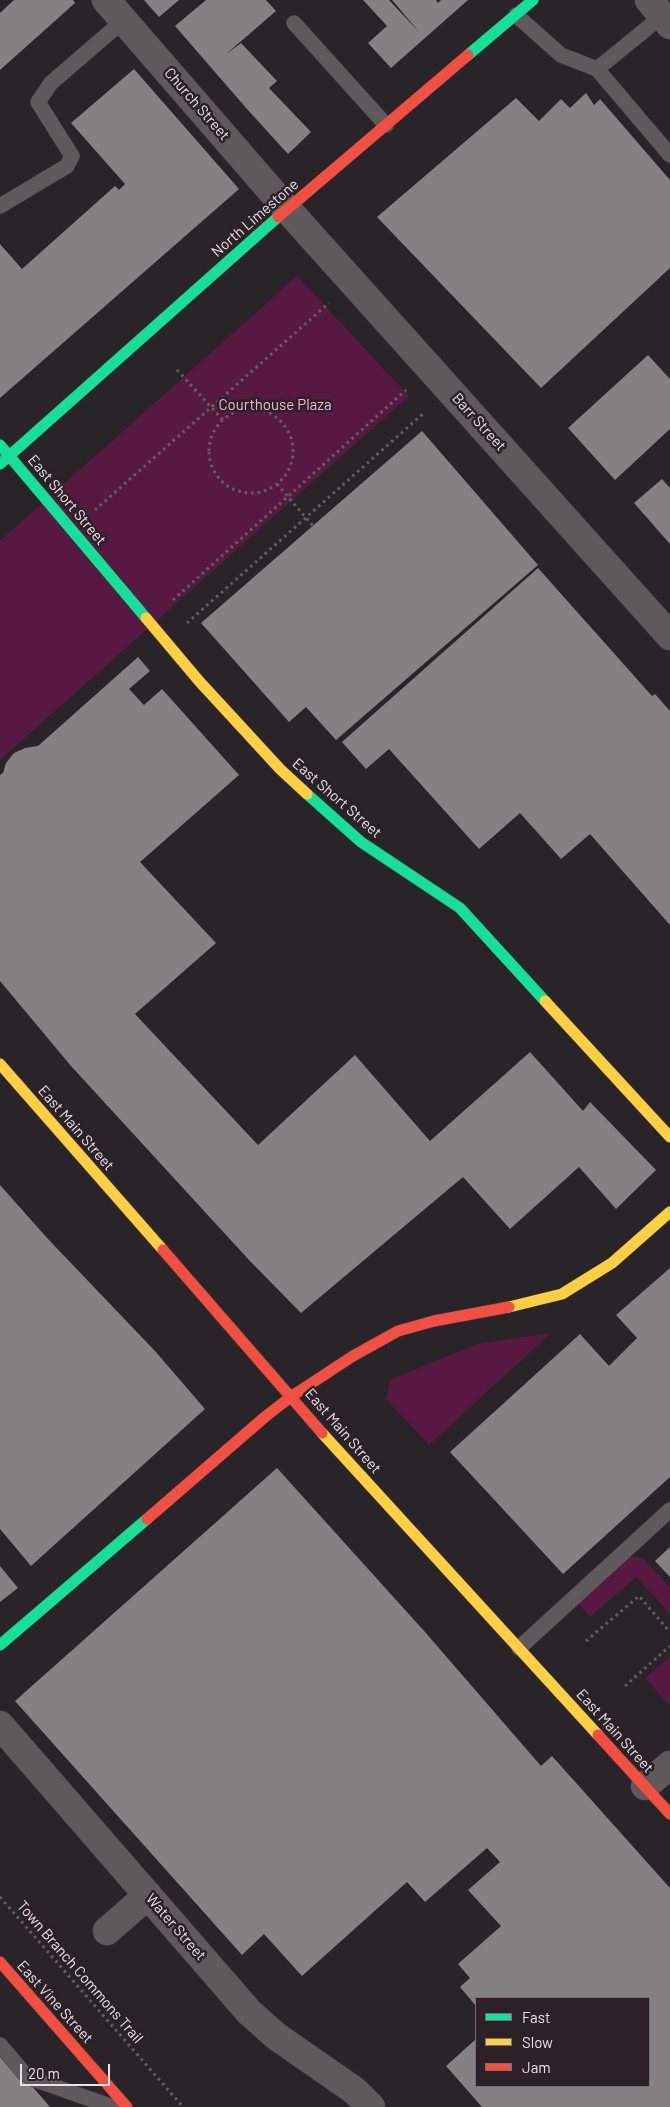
<!DOCTYPE html>
<html>
<head>
<meta charset="utf-8">
<style>
  body { margin:0 }
  #map { position:relative; width:670px; height:2107px; overflow:hidden; background:#292427; font-family:Barlow,sans-serif }
  canvas { display:block }
  .legend { position:absolute; left:475px; top:1997px; width:175px; height:90px; box-sizing:border-box; background:#2c2127; border:1px solid #786f74; margin:0; padding:6px 9px; list-style:none; font-size:15px; color:#eae3e7 }
  .legend li { display:flex; align-items:center; gap:10px; height:25px }
  .legend b { width:25px; border:1px solid #786f74 }
  .scale { position:absolute; left:20px; top:2064px; width:90px; height:22px; box-sizing:border-box; border:2px solid #eae3e7; border-top:0; padding-left:6px; font-size:15px; line-height:18px; white-space:nowrap; color:#eae3e7; -webkit-text-stroke:4px #2c2127; paint-order:stroke }
</style>
</head>
<body>
<div id="map">
<canvas width="670" height="2107"></canvas>
<ul class="legend">
<li><b style="height:6px;background:#16e098"></b>Fast</li>
<li><b style="height:6px;background:#ffcf43"></b>Slow</li>
<li><b style="height:6px;background:#f24e42"></b>Jam</li>
</ul>
<div class="scale">20 m</div>
</div>
<script>
const ctx = document.querySelector('canvas').getContext('2d');
ctx.lineJoin = 'round';
function fillPath(path, color) { ctx.fillStyle = color; ctx.fill(path, 'evenodd'); }
const shape = rows => new Path2D(rows.map(r => 'M' + r).join(''));
function strokePath(path, color, width, dash) { ctx.strokeStyle = color; ctx.lineWidth = width; ctx.lineCap = dash ? 'butt' : 'round'; ctx.setLineDash(dash || []); ctx.stroke(path); }
function write(font, color, halo, rows, align = 'center') {
  ctx.font = font + ' Barlow,sans-serif'; ctx.lineWidth = 5; ctx.setLineDash([]); ctx.textBaseline = 'middle'; ctx.strokeStyle = halo; ctx.fillStyle = color; for (const [text, x, y, turn = 0] of rows) {
    ctx.save(); ctx.translate(x, y); ctx.rotate((+turn || 0) * Math.PI / 180); ctx.textAlign = isNaN(turn) ? turn : align; if (halo) ctx.strokeText(text, 0, 0); ctx.fillText(text, 0, 0); ctx.restore();
  }
}
fillPath(shape([
  [297,276,409,396,0,760,0,541],
  [551,1333,429,1445,386,1399,390,1380,477,1344],
  [635,1556,645,1560,670,1588,670,1614,636,1577,590,1617,577,1602,624,1558],
  [670,1656,670,1706,645,1678]
]), '#571942');
fillPath(shape([
  [14,0,73,0,75,3,0,70,0,13],
  [144,0,179,0,159,17],
  [206,0,266,0,276,11,225,55,241,43,277,81,269,88,311,132,288,154,247,109,175,26],
  [363,0,389,0,419,32,392,0,436,0,438,3,441,0,468,0,391,68,368,43,387,26],
  [134,69,239,189,0,398,0,244,22,269,115,186,119,190,125,184,71,123],
  [586,93,594,105,600,99,670,180,670,268,541,388,377,217,516,98,539,121,561,99,570,108],
  [648,355,670,379,670,429,615,480,568,428],
  [422,431,538,565,336,740,306,707,289,722,201,623],
  [662,479,670,488,670,544,634,503],
  [538,568,652,696,655,694,670,711,670,925,590,834,561,859,520,813,479,849,389,749,366,769,342,742],
  [138,657,150,671,129,689,144,705,162,689,239,775,140,862,216,943,135,1014,258,1145,355,1055,430,1141,530,1052,583,1111,590,1102,656,1170,616,1209,579,1167,510,1229,463,1177,301,1313,249,1260,71,1066,0,981,0,775,3,773,6,763,14,753,25,748,38,746],
  [0,1185,48,1239,155,1351,205,1409,31,1566,0,1529],
  [670,1268,670,1477,563,1574,450,1452,580,1334,609,1366,637,1338,616,1315],
  [277,1468,425,1632,541,1766,552,1756,670,1888,670,2107,482,2107,446,2066,476,2039,476,2086,649,2086,649,1998,476,1998,476,2006,460,1987,470,1978,458,1964,501,1926,468,1890,500,1862,487,1848,425,1902,407,1882,302,1976,264,1934,242,1955,15,1701],
  [670,1547,670,1577,655,1561],
  [0,1566,18,1588,0,1602],
  [0,2049,50,2107,0,2107]
]), '#858183');
const lane = shape([
  [516,15,561,55,597,69,662,16],
  [294,23,386,125],
  [597,69,670,155],
  [0,206,67,166,72,156,38,102,51,83,124,20],
  [519,1648,670,1510],
  [0,2045,24,2073,33,2079,113,2107]
]);
const street = shape([
  [106,0,287,209,670,636],
  [649,0,670,25],
  [0,1725,249,2012,276,2036,355,2091,371,2107],
  [645,1786,670,1765],
  [107,1931,148,1895]
]);
const fast = shape([
  [468,55,533,0],
  [0,445,146,618],
  [0,464,278,217],
  [307,794,361,842,460,908,545,1001],
  [0,1645,147,1519]
]);
const slow = shape([
  [146,618,199,681,280,769,307,794],
  [545,1001,670,1137],
  [0,1064,163,1250],
  [509,1307,562,1294,612,1263,670,1212],
  [322,1433,598,1735]
]);
const jam = shape([
  [278,217,468,55],
  [163,1250,322,1433],
  [147,1519,266,1416,292,1396,353,1356,398,1331,434,1321,509,1307],
  [598,1735,670,1814],
  [0,1962,127,2107]
]);
strokePath(lane, '#454143', 16);
strokePath(street, '#454143', 29);
strokePath(fast, '#454143', 12);
strokePath(slow, '#454143', 12);
strokePath(jam, '#454143', 12);
strokePath(shape([
  [177,370,223,420],
  '209 451a42 42 0 1 1 84 0a42 42 0 1 1-84 0Z',
  [277,484,313,526],
  [95,510,329,303],
  [173,600,406,390],
  [187,623,425,412],
  [586,1641,639,1596,670,1632],
  [625,1686,670,1646],
  [0,1897,183,2107]
]), '#636061', 3, [2.5, 4]);
strokePath(lane, '#5e5a5c', 15);
strokePath(street, '#5e5a5c', 28);
strokePath(fast, '#16e098', 11);
strokePath(slow, '#ffcf43', 11);
strokePath(jam, '#f24e42', 11);
write('15px', '#eae3e7', '#2c2127', [
  ["Church Street",197,104,49],
  ["North Limestone",255,218,-41],
  ["Barr Street",479,422,48],
  ["East Short Street",67,500,50],
  ["East Short Street",337,798,41],
  ["East Main Street",76,1128,49],
  ["East Main Street",343,1431,49],
  ["East Main Street",615,1731,48],
  ["Water Street",176,1927,49],
  ["Town Branch Commons Trail",80,1972,49],
  ["East Vine Street",55,2002,48]
]);
write('15px', '#f8b4db', '#2c2127', [
  ["Courthouse Plaza",275,405]
]);
</script>
</body>
</html>
